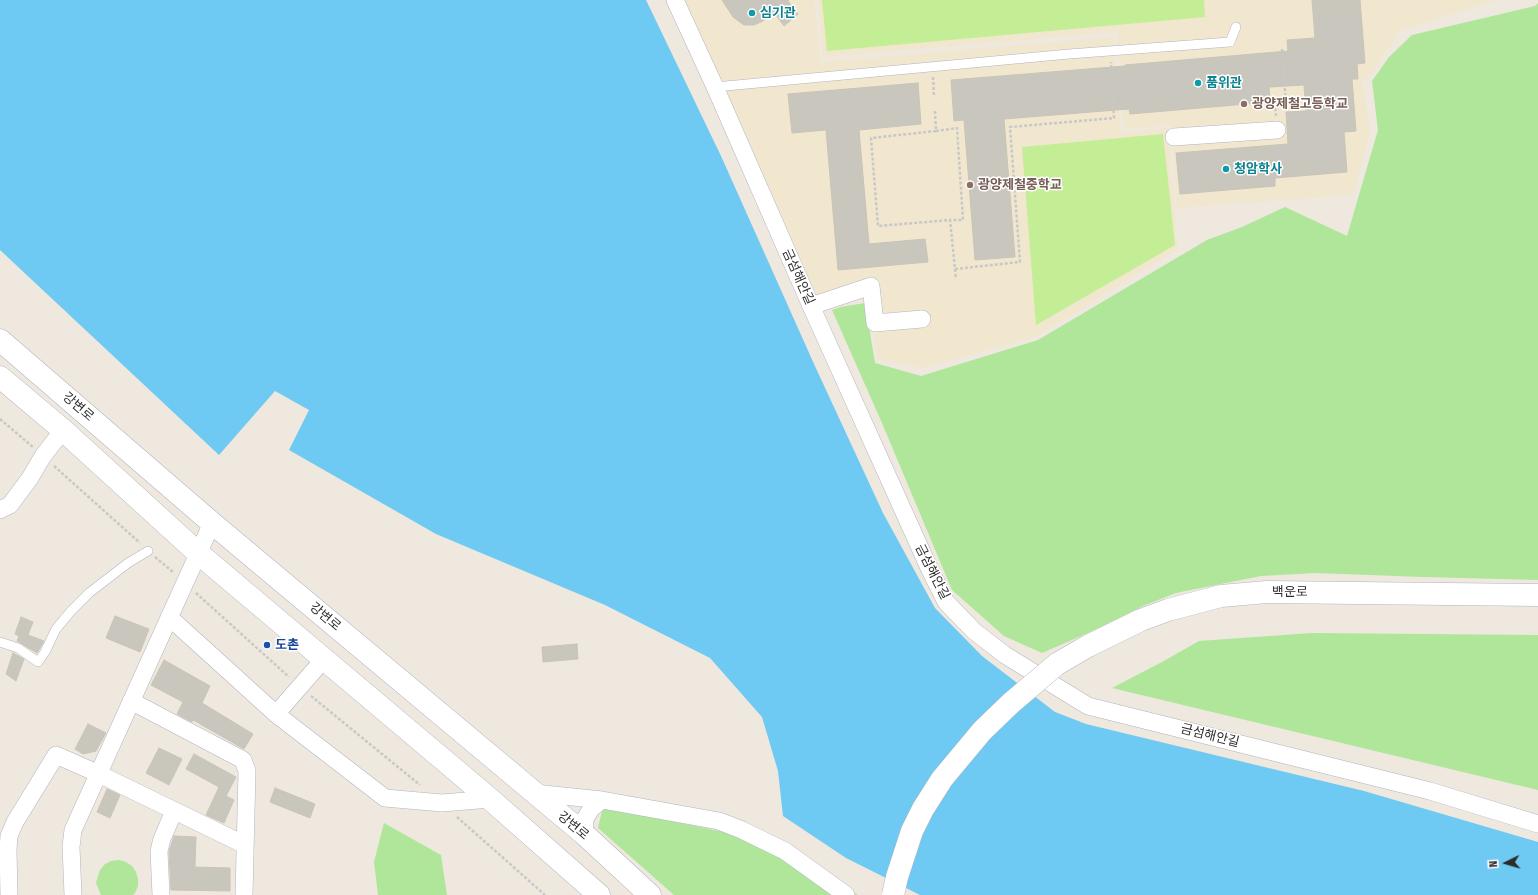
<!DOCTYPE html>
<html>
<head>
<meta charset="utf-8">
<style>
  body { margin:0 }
  #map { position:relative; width:1538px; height:895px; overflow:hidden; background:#eee8de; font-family:"Fira Sans Condensed",sans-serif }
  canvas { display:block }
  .north { position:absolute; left:1486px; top:843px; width:40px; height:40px; -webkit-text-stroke:3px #fff; paint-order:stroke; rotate:265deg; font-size:11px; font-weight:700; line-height:16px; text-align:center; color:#2c2c2c }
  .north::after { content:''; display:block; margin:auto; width:14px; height:18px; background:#2c2c2c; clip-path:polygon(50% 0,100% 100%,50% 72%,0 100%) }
</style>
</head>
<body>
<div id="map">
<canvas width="1538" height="895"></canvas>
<div class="north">N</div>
</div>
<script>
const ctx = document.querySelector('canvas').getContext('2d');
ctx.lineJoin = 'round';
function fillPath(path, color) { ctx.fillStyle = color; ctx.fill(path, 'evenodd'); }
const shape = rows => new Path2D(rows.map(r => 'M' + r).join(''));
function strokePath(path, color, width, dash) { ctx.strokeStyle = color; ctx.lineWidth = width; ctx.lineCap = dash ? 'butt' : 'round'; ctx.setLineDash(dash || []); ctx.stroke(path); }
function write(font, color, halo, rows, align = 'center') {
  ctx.font = font + ' "Fira Sans Condensed","Noto Sans KR",sans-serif'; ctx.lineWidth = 3; ctx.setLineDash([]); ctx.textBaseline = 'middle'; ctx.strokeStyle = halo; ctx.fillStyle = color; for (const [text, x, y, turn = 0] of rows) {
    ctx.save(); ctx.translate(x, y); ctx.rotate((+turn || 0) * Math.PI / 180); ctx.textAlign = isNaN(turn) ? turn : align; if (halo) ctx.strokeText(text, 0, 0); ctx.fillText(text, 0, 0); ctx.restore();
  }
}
fillPath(shape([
  [683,0,814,0,821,62,1113,37,1121,133,1168,128,1178,249,1037,336,924,368,878,359,868,298,821,305,735,110],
  [818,0,1496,0,1400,31,1373,72,1362,82,1370,132,1353,195,1177,208,1171,125,1124,129,1117,32,823,57]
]), '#f0e7ce');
fillPath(shape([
  [1538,3,1538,580,1423,577,1316,573,1261,576,1176,593,1143,606,1097,629,1042,653,1004,636,952,590,882,423,832,310,841,307,865,303,875,363,921,376,1038,340,1207,240,1242,227,1285,207,1347,236,1378,130,1372,81,1389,57,1412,35,1535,6],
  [1312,633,1538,635,1538,790,1112,688,1162,662,1199,641],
  [603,807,734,834,790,859,858,895,674,895,598,828],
  [384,823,441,855,447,895,378,895,374,862],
  [119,860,126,862,132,866,136,872,138,879,138,886,135,893,133,895,101,895,96,883,100,870,105,864,111,861]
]), '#afe699');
fillPath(shape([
  [822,0,1204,0,1205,17,827,51],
  [1163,134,1175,245,1036,325,1022,147]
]), '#c3ee95');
fillPath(shape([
  [0,0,646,0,721,156,814,364,883,513,935,608,982,656,1055,712,1086,724,1364,791,1538,842,1538,895,920,895,846,858,783,816,778,771,762,717,710,658,605,605,436,534,289,450,309,410,275,391,219,455,0,250]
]), '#6ec9f3');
const building = shape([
  [722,0,789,0,788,1,798,14,784,26,774,12,763,21,754,25,744,25,733,17,722,0],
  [1312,0,1360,0,1365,63,1357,64,1358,79,1352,79,1356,131,1344,132,1347,172,1275,178,1275,186,1180,194,1176,153,1288,144,1286,112,1306,111,1304,85,1269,87,1270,102,1130,114,1129,109,1004,119,1015,257,975,260,964,120,954,121,951,80,1125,66,1125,65,1288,51,1287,40,1315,38,1312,0],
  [918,83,921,124,859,130,869,244,925,239,928,262,838,270,826,130,792,133,788,94,918,83],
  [115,616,149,629,140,652,106,638,115,616],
  [21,617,33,622,28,635,44,641,37,653,17,641,19,636,15,634,21,617],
  [577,644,578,659,543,662,542,647,577,644],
  [13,653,24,659,16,681,6,674,13,653],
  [164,660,210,686,202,703,253,734,244,749,193,720,192,722,177,714,183,702,151,685,164,660],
  [88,724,106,733,96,751,83,754,75,749,88,724],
  [159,748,182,759,169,785,146,773,159,748],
  [194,754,236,777,226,796,234,800,224,823,206,815,219,787,186,769,194,754],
  [275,788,315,804,310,818,270,802,275,788],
  [107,789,120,795,110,818,97,812,107,789],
  [174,836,196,837,195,867,230,868,230,891,171,890,169,852,174,836]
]);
fillPath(building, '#c9c6bd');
strokePath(building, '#cac4b8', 1);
const lane = shape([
  [715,87,1069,54,1230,42,1236,27],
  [0,642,18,648,38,662,45,652,56,629,71,611,89,593,128,563,148,551]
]);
const street = shape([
  [675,0,715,87,811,306,930,570,946,602,974,631,1005,655,1088,706,1430,791,1538,824],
  [1174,137,1277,130],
  [811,306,871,286,875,323,922,319],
  [0,510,10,505,30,478,43,456,63,430],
  [169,617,276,714,385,798,442,803,490,799],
  [131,701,243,760,247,771,244,895],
  [276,714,324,659],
  [534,793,602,800,719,821,742,830,785,851,846,895],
  [584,834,585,819,591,809,602,800],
  [9,895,8,849,9,836,15,822,56,755,99,774,245,845],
  [73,895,71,847,73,830,212,523],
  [161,895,159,851,162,839,174,811]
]);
const secondary = shape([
  [0,340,212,523,584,834,650,895],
  [0,377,63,430,198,553,490,799,599,895],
  [1057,664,1088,646,1141,620,1168,610,1221,596,1267,592,1538,595]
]);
strokePath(lane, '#b2b4c0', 10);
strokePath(street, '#b2b4c0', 18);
strokePath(secondary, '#b2b4c0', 23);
strokePath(shape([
  [933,77,934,97],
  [935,111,936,131,871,138,878,226,950,220,956,279],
  [1276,116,1275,106,1286,105,1282,49],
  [936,131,957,128,963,220,950,220],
  [1278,145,1281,172],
  [955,269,1020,262,1010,127,1114,118,1111,62],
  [0,419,33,447],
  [54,466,140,543],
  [155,557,173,572],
  [196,593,289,677],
  [311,696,420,785],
  [457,817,545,895]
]), '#c8c8c8', 2.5, [3, 2]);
strokePath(lane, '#fff', 9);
strokePath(street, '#fff', 17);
strokePath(secondary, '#fff', 22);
const secondaryBridge = shape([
  [893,895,897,877,912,831,923,809,942,779,982,731,1011,703,1057,664]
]);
strokePath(secondaryBridge, '#b2b4c0', 23, []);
strokePath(secondaryBridge, '#fff', 22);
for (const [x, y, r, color] of [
  [752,13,4,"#0f9aa8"],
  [1198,83,4,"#0f9aa8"],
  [1244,104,4,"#8d6e63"],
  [1226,169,4,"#0f9aa8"],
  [970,185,4,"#8d6e63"],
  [267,645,4,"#1a4fb4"]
]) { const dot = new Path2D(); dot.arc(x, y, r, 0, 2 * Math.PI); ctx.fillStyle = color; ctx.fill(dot); strokePath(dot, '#fff', 1.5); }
write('bold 13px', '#0d838f', '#fff', [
  ["심기관",760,13],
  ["품위관",1206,83],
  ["청암학사",1234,169]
], 'left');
write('bold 13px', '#785e54', '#fff', [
  ["광양제철고등학교",1252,104],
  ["광양제철중학교",978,185]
], 'left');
write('13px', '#2c2c2c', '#fff', [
  ["금섬해안길",798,277,66],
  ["강변로",78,407,41],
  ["금섬해안길",932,572,63],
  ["백운로",1290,592],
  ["강변로",325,617,40],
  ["금섬해안길",1210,736,14],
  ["강변로",573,826,40]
]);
write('bold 13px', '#164399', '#fff', [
  ["도촌",275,645]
], 'left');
</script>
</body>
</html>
